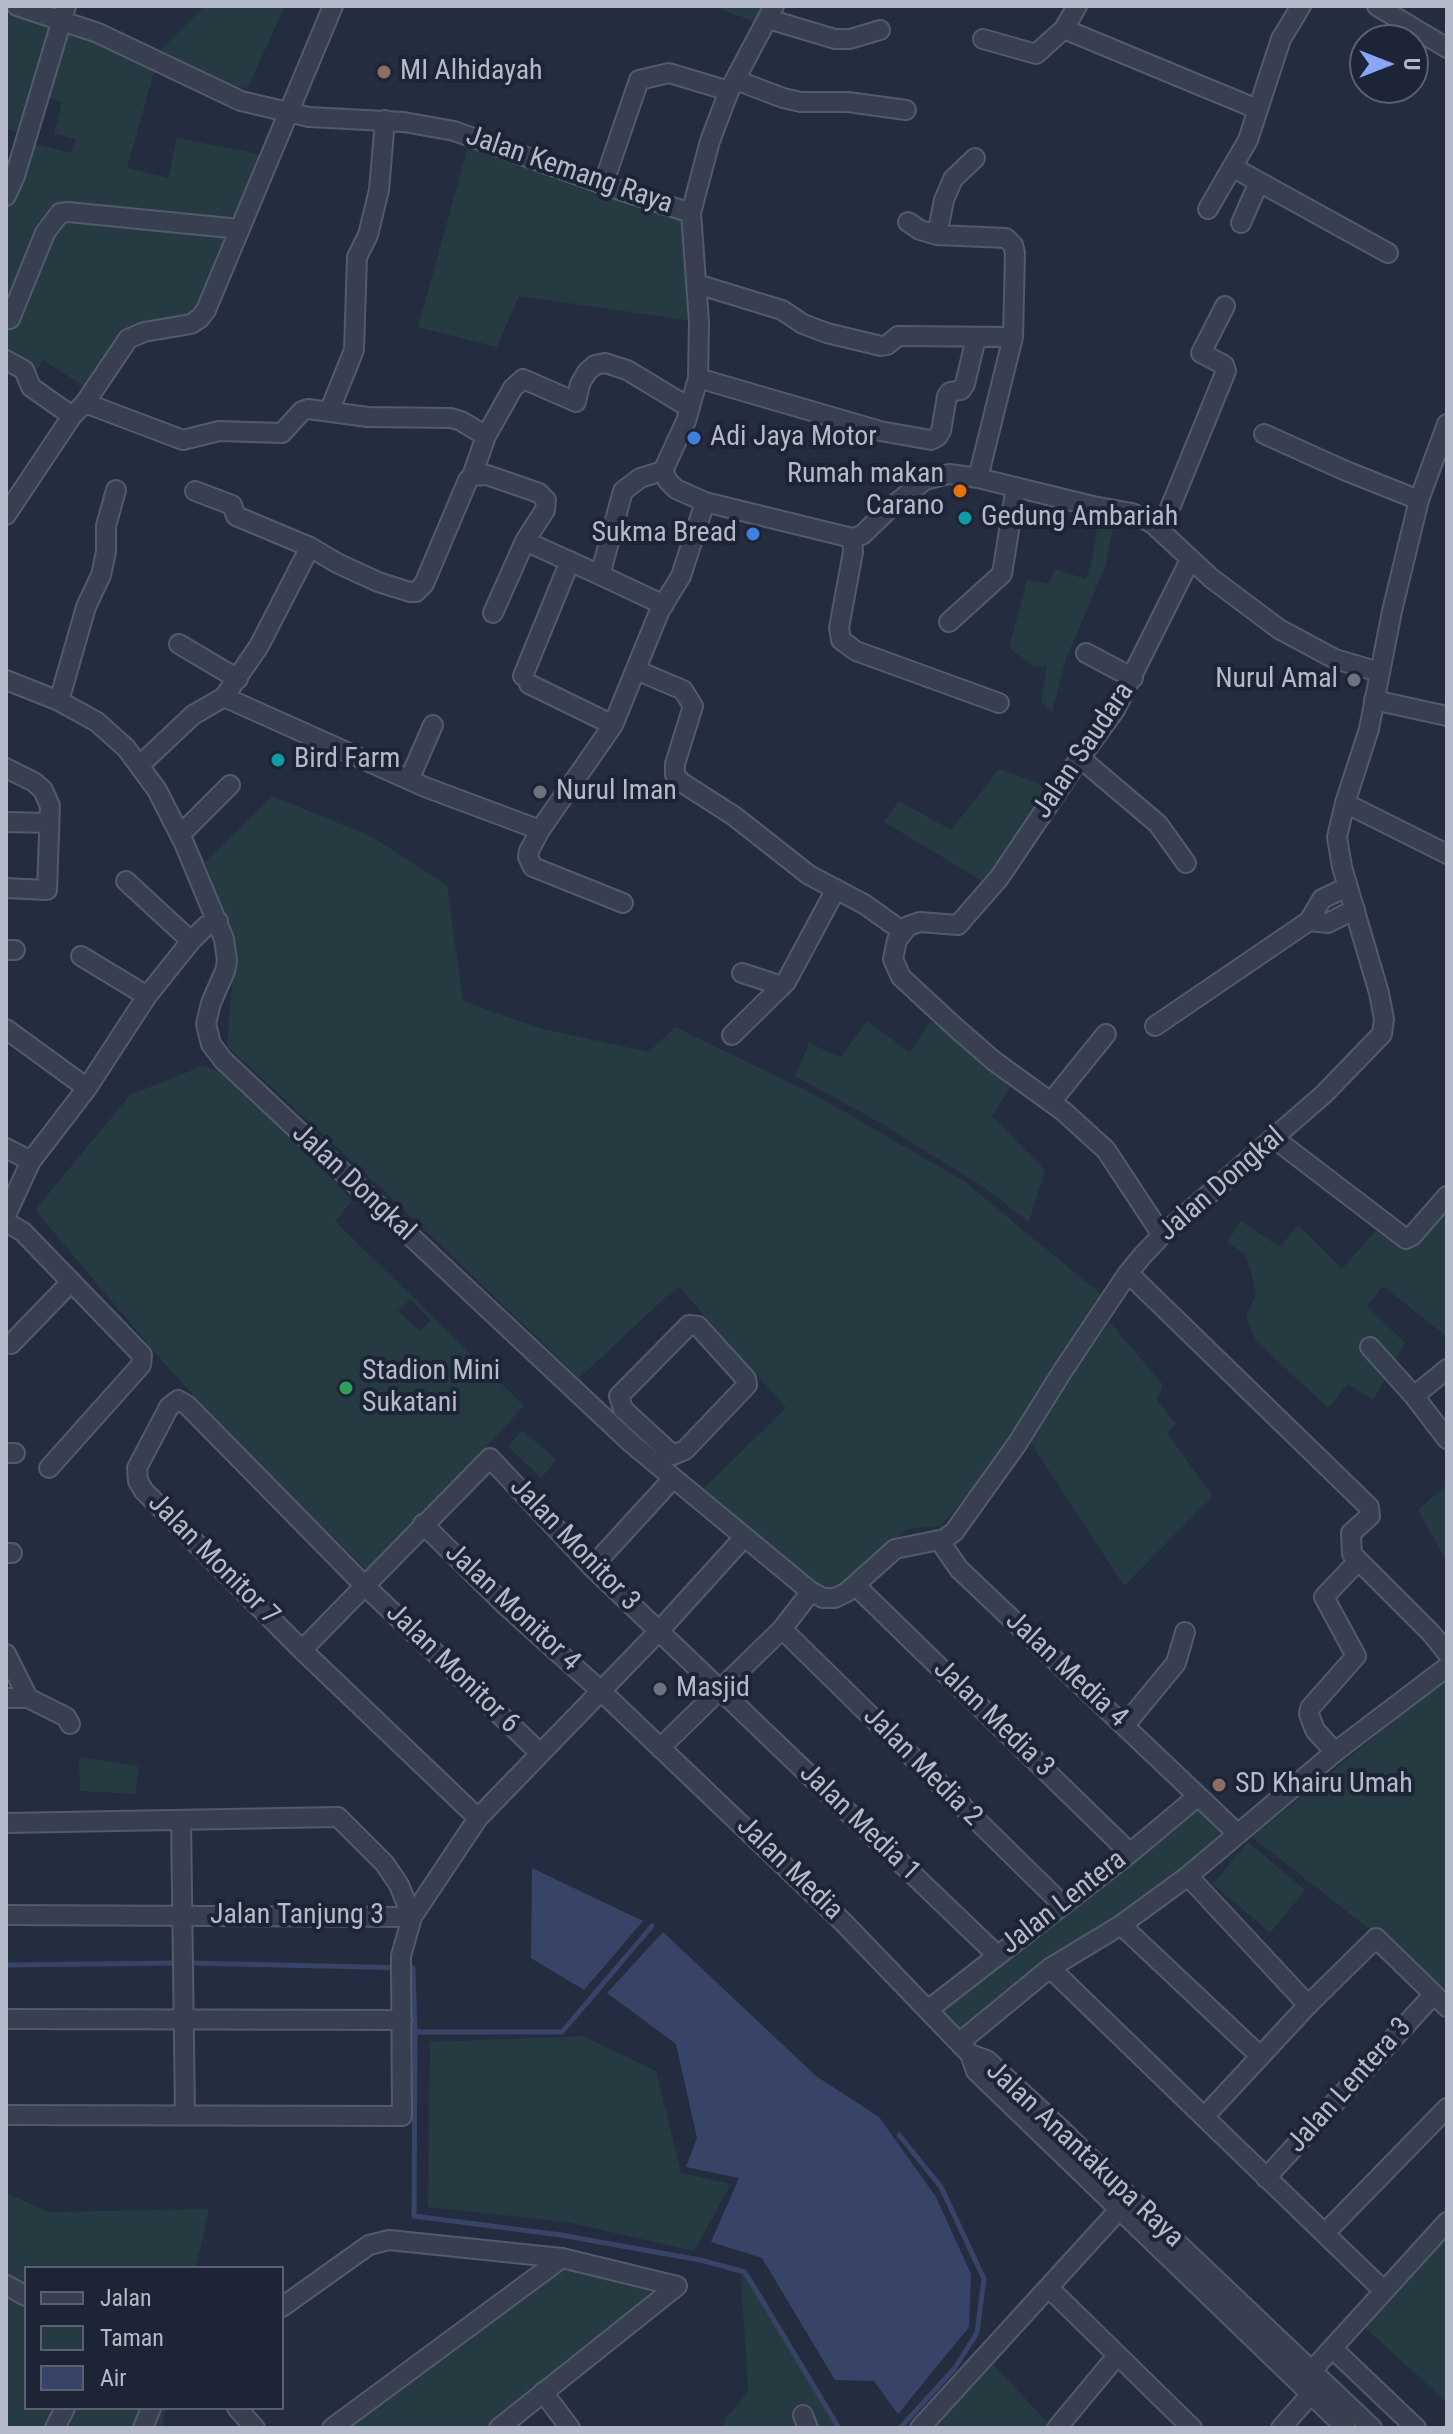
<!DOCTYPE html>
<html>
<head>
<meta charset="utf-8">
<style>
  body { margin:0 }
  #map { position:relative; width:1453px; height:2434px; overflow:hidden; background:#242c40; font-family:"Roboto Condensed",sans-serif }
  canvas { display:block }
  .frame { position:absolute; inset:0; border:8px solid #b5bacb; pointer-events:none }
  .legend { position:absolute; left:24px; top:2266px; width:260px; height:144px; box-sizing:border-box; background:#1d2435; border:2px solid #5a6071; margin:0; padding:10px 14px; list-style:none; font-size:24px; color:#b5bacb }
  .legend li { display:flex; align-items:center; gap:16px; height:40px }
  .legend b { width:40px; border:2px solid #5a6071 }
  .north { position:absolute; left:1349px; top:24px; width:80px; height:80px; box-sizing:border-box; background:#1d2435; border:2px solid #5a6071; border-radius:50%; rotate:90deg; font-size:22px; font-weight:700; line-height:32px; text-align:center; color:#b5bacb }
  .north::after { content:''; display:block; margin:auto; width:28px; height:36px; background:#88a5fc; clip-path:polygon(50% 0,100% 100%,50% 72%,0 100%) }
</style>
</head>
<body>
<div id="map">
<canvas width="1453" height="2434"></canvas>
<div class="frame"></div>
<ul class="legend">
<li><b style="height:10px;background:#383f50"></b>Jalan</li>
<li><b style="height:22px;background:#263a41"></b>Taman</li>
<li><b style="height:22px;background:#374468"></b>Air</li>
</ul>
<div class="north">U</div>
</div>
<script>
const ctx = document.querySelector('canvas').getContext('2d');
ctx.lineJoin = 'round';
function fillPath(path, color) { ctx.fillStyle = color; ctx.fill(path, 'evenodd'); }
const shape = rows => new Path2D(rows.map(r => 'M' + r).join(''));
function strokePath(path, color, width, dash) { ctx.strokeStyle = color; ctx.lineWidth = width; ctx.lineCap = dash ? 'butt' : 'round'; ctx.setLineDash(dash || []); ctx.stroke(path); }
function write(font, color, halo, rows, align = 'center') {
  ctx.font = font + ' "Roboto Condensed",sans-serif'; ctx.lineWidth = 8; ctx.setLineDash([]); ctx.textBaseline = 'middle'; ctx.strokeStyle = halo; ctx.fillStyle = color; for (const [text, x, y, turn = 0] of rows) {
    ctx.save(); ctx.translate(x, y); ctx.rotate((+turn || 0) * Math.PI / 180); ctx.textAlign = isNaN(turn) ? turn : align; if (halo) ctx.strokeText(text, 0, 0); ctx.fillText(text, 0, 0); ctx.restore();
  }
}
fillPath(shape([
  [205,6,285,6,247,89,219,81,161,50],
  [713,6,767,6,760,24],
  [6,11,53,30,23,136,6,127],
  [61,21,157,62,127,168,168,178,177,138,269,156,206,310,144,332,72,416,6,360,6,196],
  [47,97,62,102,54,134,75,139,72,153,35,144],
  [43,360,88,389,74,405,32,379],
  [471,136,691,213,699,322,519,296,497,347,418,327],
  [1099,516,1115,519,1105,567,1066,659,1052,712,1041,702,1047,666,1035,667,1009,648,1027,580,1048,584,1054,569,1086,579,1091,564],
  [999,769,1054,789,984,882,884,822,899,801,951,830],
  [272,796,370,836,447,885,463,1001,539,1028,649,1052,675,1027,815,1095,964,1181,1104,1297,989,1471,941,1526,907,1529,845,1587,822,1590,701,1491,786,1408,678,1286,579,1378,386,1193,227,1046,235,944,205,862],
  [867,1021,910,1053,930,1021,1013,1083,992,1116,1045,1170,1029,1222,985,1188,879,1122,795,1076,809,1043,841,1057],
  [202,1066,224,1072,329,1175,352,1201,335,1221,524,1406,370,1573,269,1475,169,1369,35,1210,130,1095],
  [410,1299,431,1320,420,1331,398,1311],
  [1447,1208,1447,1337,1383,1286,1367,1306,1405,1343,1373,1400,1348,1384,1328,1408,1256,1341,1246,1317,1256,1293,1246,1255,1227,1242,1241,1221,1280,1247,1298,1225,1342,1269,1377,1229,1407,1244],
  [1110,1322,1163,1385,1157,1400,1176,1424,1167,1433,1213,1496,1124,1586,1027,1437],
  [522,1430,557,1460,541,1478,508,1447],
  [1447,1484,1447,1562,1418,1510],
  [1447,1678,1447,1990,1252,1837],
  [79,1757,138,1766,136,1794,80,1791],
  [1198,1796,1238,1834,960,2042,929,2009],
  [1248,1842,1305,1890,1270,1933,1213,1884],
  [583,2036,656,2071,681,2173,731,2184,694,2251,566,2222,428,2207,430,2042],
  [6,2193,49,2212,209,2209,196,2268,26,2268,26,2408,166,2408,162,2425,168,2428,6,2428],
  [1447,2236,1447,2402,1363,2326],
  [562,2258,677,2286,499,2428,332,2428],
  [745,2272,839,2428,722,2428,725,2419,748,2392,741,2275],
  [991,2362,1051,2426,1050,2428,928,2428]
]), '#263a41');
fillPath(shape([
  [532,1868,643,1921,584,1990,531,1958],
  [663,1932,816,2076,879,2117,936,2197,971,2274,969,2327,898,2414,874,2381,835,2380,762,2258,711,2242,739,2178,686,2167,697,2138,676,2044,607,1993]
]), '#374468');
strokePath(shape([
  [188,1963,413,1968,415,2032,414,2216,561,2235,700,2260,745,2272,839,2428],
  [6,1965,178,1963],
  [415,2032,562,2032,652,1926],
  [899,2135,941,2187,984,2279,977,2333,954,2369,900,2428]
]), '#374468', 5);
const minor = shape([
  [17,6,98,33,241,101,309,117,404,122,454,131,619,190,691,213],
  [774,6,729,91,710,141,691,213,699,322,698,378,686,421,663,471,668,481,676,489,705,502,852,538,862,535,890,508,925,480,949,474,978,478,1093,506,1132,513,1153,524,1211,578,1279,629,1335,659,1379,672],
  [1377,6,1447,48],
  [768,19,835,39,850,39,880,30],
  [1064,29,1257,109],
  [983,39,1036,54,1064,29,1077,6],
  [736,80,783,98,801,102,848,102,906,110],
  [1232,167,1388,253],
  [603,185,639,80,669,73,729,91],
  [6,196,15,176,66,6],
  [1208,209,1248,140,1281,39,1301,6],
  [908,222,920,230,937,235,1006,238,1013,245,1015,253,1013,337,978,478],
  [1241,223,1259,182],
  [937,235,944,200,953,179,975,158],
  [697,284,782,310,803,324,827,333,881,346,887,345,898,336,1013,337],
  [10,319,45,233,60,213,68,212,240,229],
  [6,360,24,370,31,387,72,416],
  [698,378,880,431,931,440,937,437,941,431,947,396,950,392,961,390,965,384,976,338],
  [85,403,183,440,219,431,282,433,302,411,308,409,368,417,451,418,461,421,486,436],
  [329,412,354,350,357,257,368,235,379,190,385,120],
  [1264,434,1346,471,1419,500],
  [663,471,640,478,623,491,600,575,664,605],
  [472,476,486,436,513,388,523,379,576,402,580,384,587,372,595,365,605,363,627,370,690,408],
  [195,491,232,505,236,516,310,547,337,563,378,582,410,592,416,592,424,584,468,480,472,476,487,475,539,493,546,500,545,510,525,541,600,575],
  [6,515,72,416,85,403,128,339,144,332,191,324,200,318,206,310,333,6],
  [1161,530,1226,371,1224,365,1201,353,1225,306],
  [852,538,853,552,839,628,841,640,856,651,999,703],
  [493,613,525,541],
  [949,622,1002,574,1016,487],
  [179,644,238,679],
  [1086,653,1133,678],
  [636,670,683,690,693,706,675,764,675,775,681,782,734,816,809,875,864,904,902,931],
  [523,676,570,561],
  [6,680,59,701,97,722,126,748,157,790,184,843,224,939,227,961,225,971,211,1003,206,1024,211,1044,223,1060,630,1442,810,1591,823,1598,835,1598,847,1592,895,1549,944,1539,954,1532,1017,1444,1062,1372,1128,1273,1143,1255,1162,1235,1324,1094,1382,1034,1384,1019,1379,993,1342,867,1337,837,1345,803,1369,729,1392,611,1419,500,1447,424],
  [529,684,613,725],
  [224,697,259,646,310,547],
  [1374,700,1447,716],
  [59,701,86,607,101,575,106,552,106,526,116,490],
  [1080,758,1158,824,1186,863],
  [140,765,193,715,224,697,425,787,540,830,613,725,660,610,681,576,705,502],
  [6,768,34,782,43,790,50,806,47,890,6,888],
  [409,780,433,725],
  [1345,803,1447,854],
  [6,822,49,823],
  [540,830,529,851,528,857,533,867,623,903],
  [180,835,230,785],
  [126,881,191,941],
  [1309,921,1328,923,1355,909],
  [6,950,15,950],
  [81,956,147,996],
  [742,973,782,986],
  [1155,1026,1309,921,1322,899,1347,887],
  [6,1029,87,1088],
  [732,1035,786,982,836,889],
  [1051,1102,1106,1034],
  [1275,1139,1406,1239,1412,1236,1447,1196],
  [6,1148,31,1161],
  [6,1215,31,1161,87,1088,147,996,191,941,206,926,218,921],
  [6,1222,23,1232,142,1355,141,1365,49,1468],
  [1162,1235,1106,1150,1063,1111,994,1061,955,1027,901,977,893,959,897,940,908,926,920,922,958,925,999,878,1080,758,1115,710,1190,560],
  [1128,1273,1369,1507,1370,1516,1351,1533,1352,1554,1431,1633,1447,1653],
  [689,1325,698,1326,746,1379,747,1385,685,1450,673,1455,623,1409,619,1396,689,1325],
  [11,1344,71,1282],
  [1370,1347,1414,1396,1447,1439],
  [1414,1396,1447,1369],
  [6,1453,15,1453],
  [423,1524,503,1603,601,1691,844,1923,970,2054,976,2071,1346,2428],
  [939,1540,959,1569,1238,1834],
  [6,1553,12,1553],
  [592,1567,668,1484],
  [855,1585,1130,1853],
  [782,1629,1063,1905],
  [302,1650,490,1458,592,1567,997,1955],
  [6,1654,28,1698,66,1717,70,1724],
  [6,1698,28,1698],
  [1125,1725,1176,1663,1185,1632],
  [660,1748,782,1629,806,1598],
  [1335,1752,1315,1730,1309,1714,1310,1708,1356,1656,1324,1597,1358,1561],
  [478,1818,302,1650,144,1491,138,1481,137,1468,169,1407,178,1400,187,1405,364,1585,539,1752],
  [181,1820,185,2115],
  [6,1823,338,1817,385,1864,399,1885,412,1917],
  [1188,1876,1308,2005],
  [6,1915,412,1917],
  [1121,1925,1259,2055],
  [1050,1968,1383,2290],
  [929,2009,1130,1853,1198,1796],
  [6,2019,402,2020],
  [960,2042,1050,1968,1121,1925,1188,1876,1335,1752,1447,1667],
  [970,2054,987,2060,1063,2131,1130,2198,1372,2428],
  [6,2115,402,2116,401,1956,412,1917,478,1818,659,1631,737,1545],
  [1204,2117,1308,2005,1376,1938,1447,2007],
  [1266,2178,1433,1995],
  [1325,2233,1447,2108],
  [6,2285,26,2296],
  [1049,2288,1192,2428],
  [282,2307,369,2245,389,2240,562,2258,677,2286],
  [1332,2348,1416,2428],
  [1306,2377,1447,2222],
  [543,2392,570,2428],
  [237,2408,255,2428],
  [803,2415,808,2428],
  [55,2428,65,2408],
  [143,2428,151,2408],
  [332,2428,562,2258],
  [499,2428,677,2286],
  [920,2428,1128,2200],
  [1057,2428,1116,2357],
  [1281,2428,1311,2394]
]);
strokePath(minor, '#535a6b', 22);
strokePath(minor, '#383f50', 18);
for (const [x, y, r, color] of [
  [384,72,8,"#8d6e63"],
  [694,438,8,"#3f7fe0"],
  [960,491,8,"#e8710a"],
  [965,518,8,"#0f9aa8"],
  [753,534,8,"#3f7fe0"],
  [1354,680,8,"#6b7280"],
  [278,760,8,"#0f9aa8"],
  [540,792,8,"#6b7280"],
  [346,1388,8,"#2e9e5b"],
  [660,1689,8,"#6b7280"],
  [1219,1785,8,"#8d6e63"]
]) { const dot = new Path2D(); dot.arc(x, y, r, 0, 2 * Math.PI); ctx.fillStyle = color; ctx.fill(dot); strokePath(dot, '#1d2435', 3); }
write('28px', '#b5bacb', '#1d2435', [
  ["MI Alhidayah",400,72],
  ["Adi Jaya Motor",710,438],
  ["Rumah makan",944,475,"right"],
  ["Carano",944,507,"right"],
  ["Gedung Ambariah",981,518],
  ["Sukma Bread",737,534,"right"],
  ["Nurul Amal",1338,680,"right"],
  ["Bird Farm",294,760],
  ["Nurul Iman",556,792],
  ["Stadion Mini",362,1372],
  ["Sukatani",362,1404],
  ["Masjid",676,1689],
  ["SD Khairu Umah",1235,1785]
], 'left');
write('28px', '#b5bacb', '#1d2435', [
  ["Jalan Kemang Raya",569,171,19],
  ["Jalan Saudara",1084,751,-56],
  ["Jalan Dongkal",353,1183,43],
  ["Jalan Dongkal",1222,1185,-41],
  ["Jalan Monitor 3",574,1545,46],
  ["Jalan Monitor 7",213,1560,45],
  ["Jalan Monitor 4",512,1608,43],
  ["Jalan Monitor 6",452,1669,44],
  ["Jalan Media 4",1066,1670,43],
  ["Jalan Media 3",993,1719,44],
  ["Jalan Media 2",922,1767,45],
  ["Jalan Media 1",859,1823,44],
  ["Jalan Media",789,1869,44],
  ["Jalan Lentera",1064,1903,-38],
  ["Jalan Tanjung 3",297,1916],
  ["Jalan Lentera 3",1350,2086,-48],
  ["Jalan Anantakupa Raya",1084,2155,43]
]);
</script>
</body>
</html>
